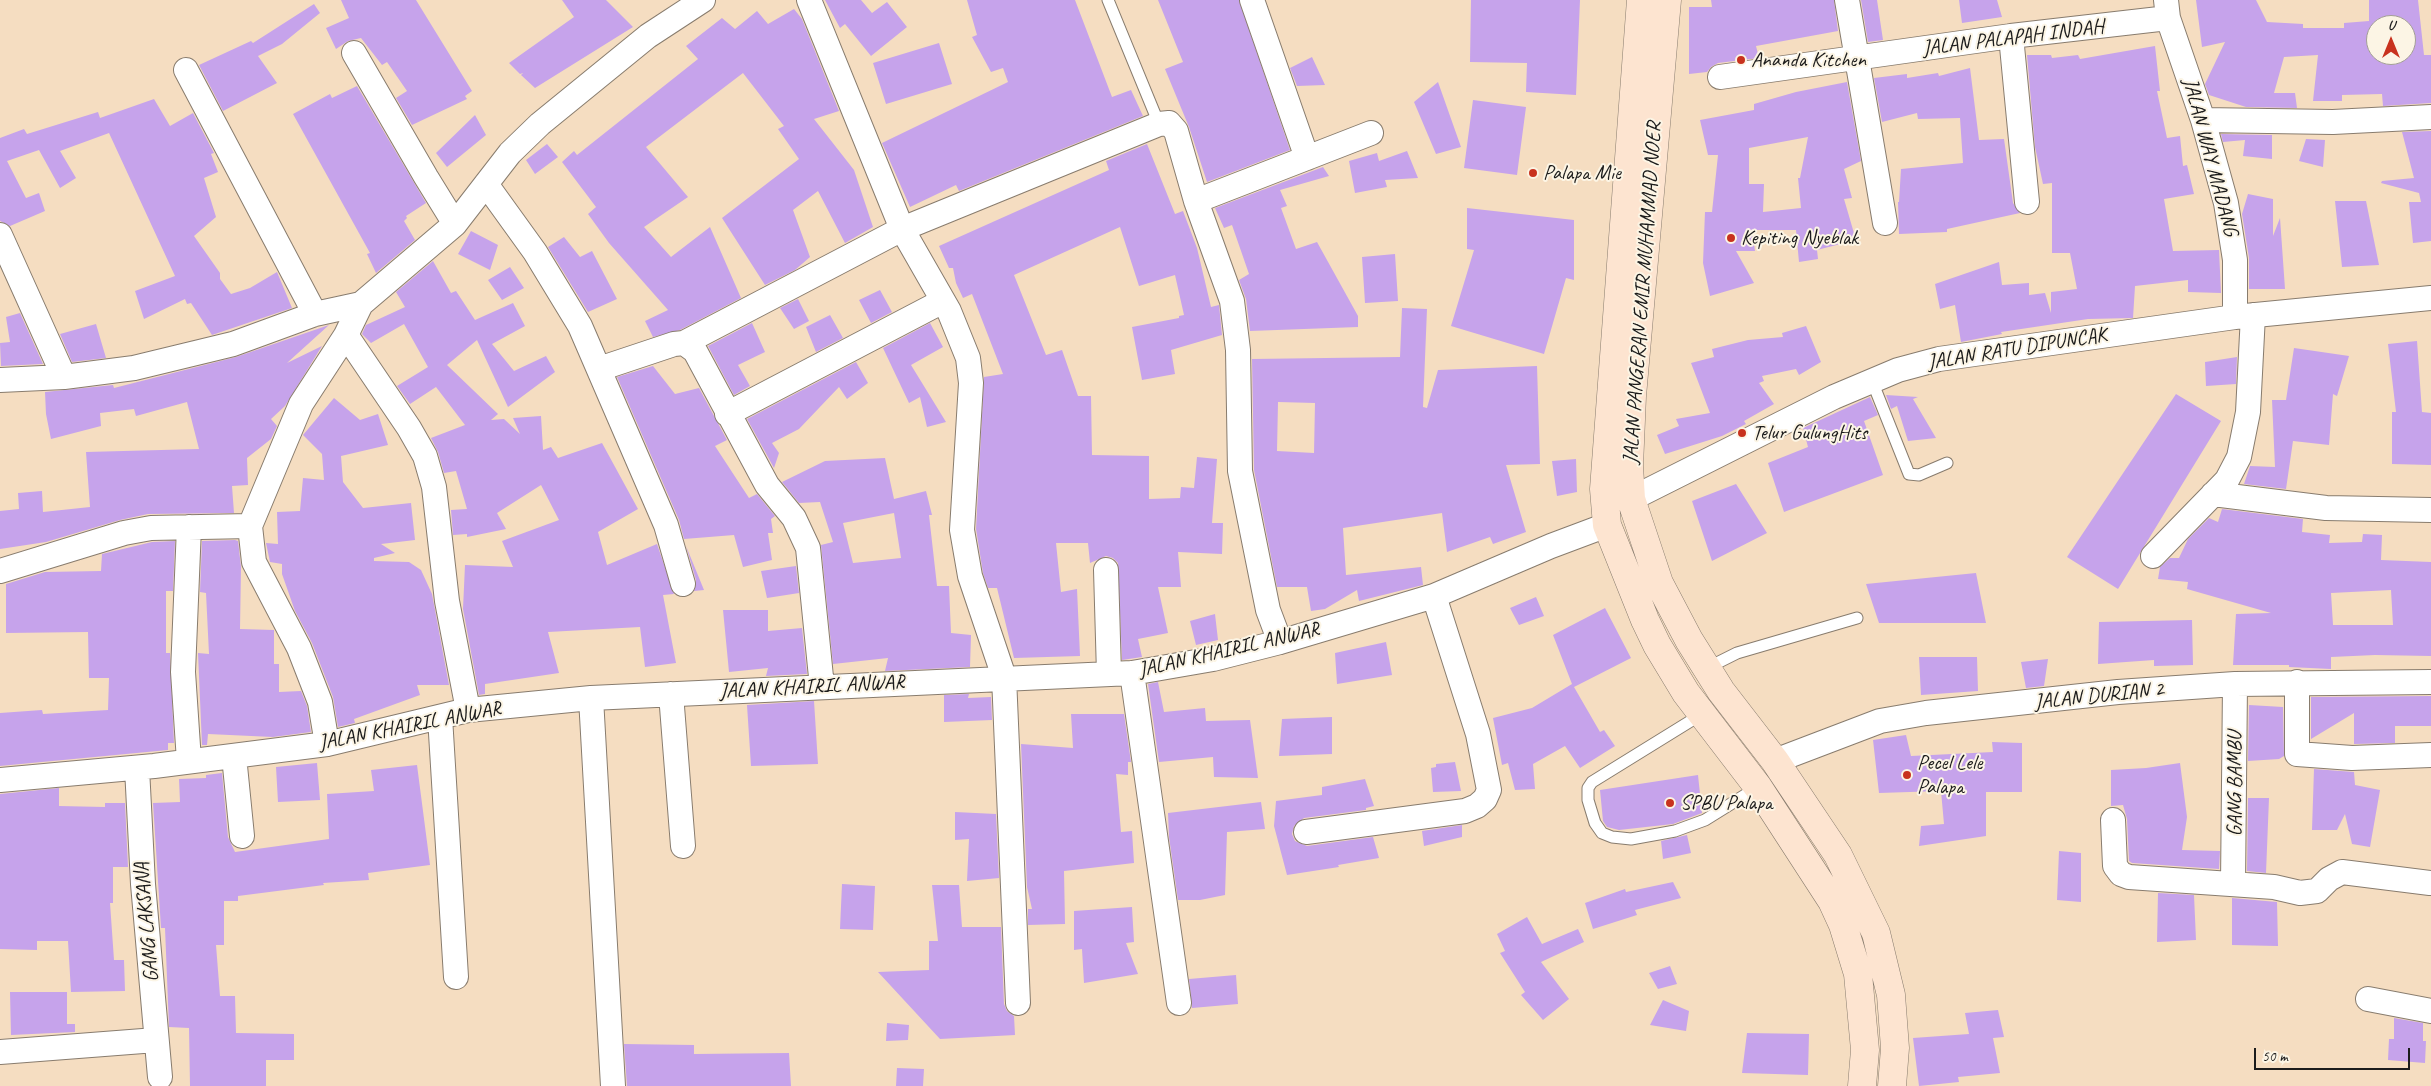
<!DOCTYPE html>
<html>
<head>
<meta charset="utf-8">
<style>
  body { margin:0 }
  #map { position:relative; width:2431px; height:1086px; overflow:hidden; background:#f5ddc1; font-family:Caveat,sans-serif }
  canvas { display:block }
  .north { position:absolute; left:2366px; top:15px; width:50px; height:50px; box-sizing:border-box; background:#fcf5e5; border:1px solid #a29e95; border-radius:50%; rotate:0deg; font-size:14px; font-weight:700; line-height:20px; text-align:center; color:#1c1c1c }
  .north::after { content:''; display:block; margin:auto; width:18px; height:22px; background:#c8321e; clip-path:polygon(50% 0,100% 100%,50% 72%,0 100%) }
  .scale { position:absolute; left:2254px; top:1048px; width:156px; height:22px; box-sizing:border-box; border:2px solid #1c1c1c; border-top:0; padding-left:6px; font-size:15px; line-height:18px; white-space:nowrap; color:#1c1c1c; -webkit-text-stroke:4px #fcf5e5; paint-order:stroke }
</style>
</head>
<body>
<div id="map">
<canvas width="2431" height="1086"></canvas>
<div class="north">U</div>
<div class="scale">50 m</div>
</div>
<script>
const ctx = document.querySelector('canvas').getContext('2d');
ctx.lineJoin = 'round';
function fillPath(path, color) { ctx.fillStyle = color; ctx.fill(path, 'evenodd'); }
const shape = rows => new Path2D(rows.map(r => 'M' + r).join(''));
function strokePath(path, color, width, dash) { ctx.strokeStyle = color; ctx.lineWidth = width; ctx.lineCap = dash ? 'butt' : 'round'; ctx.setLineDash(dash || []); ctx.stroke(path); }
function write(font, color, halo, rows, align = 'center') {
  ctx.font = font + ' Caveat,sans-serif'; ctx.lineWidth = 4; ctx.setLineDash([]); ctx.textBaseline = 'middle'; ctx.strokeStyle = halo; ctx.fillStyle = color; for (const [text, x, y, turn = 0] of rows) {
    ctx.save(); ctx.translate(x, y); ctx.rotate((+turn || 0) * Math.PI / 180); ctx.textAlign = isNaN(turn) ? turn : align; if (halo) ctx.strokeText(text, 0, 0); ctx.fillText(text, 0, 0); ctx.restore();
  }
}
fillPath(shape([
  [341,0,416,0,472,91,465,96,467,99,412,125,396,98,407,91,387,62,382,65,361,38,348,41,336,49,326,28,349,18],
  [562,0,606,0,633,27,535,88,521,75,523,73,520,74,509,63,574,17],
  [825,0,861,0,872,13,887,2,907,27,871,56,845,24,840,28],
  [967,0,1075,0,1112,97,1131,90,1143,116,959,191,956,185,910,207,882,143,1008,82,1003,68,991,72,972,37,977,35],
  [1158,0,1239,0,1290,150,1207,182,1189,127,1165,69,1183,62],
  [1471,0,1580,0,1576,95,1526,92,1527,63,1470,62],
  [1711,0,1834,0,1838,31,1756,46,1759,58,1718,63,1711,67,1707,72,1689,74,1689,7,1712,7],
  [1861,0,1877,0,1883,40,1868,42],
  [1959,0,1997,0,2002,17,1962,23],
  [2196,0,2256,0,2267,22,2303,24,2303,28,2344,28,2344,23,2369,21,2369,0,2418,0,2424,55,2431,55,2431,103,2383,106,2382,94,2342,95,2342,101,2313,101,2318,55,2284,57,2274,93,2295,93,2297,108,2246,107,2209,95,2205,84,2225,42,2202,47],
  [2376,25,2406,25,2406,55,2376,55],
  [314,4,320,13,282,44,258,56,277,83,223,111,199,65,251,41,253,43],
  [794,9,802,19,839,111,814,119,854,170,873,227,845,243,818,191,793,210,810,257,795,270,765,285,722,218,799,159,778,129,784,126,743,73,646,147,688,197,644,227,671,257,710,227,741,298,680,330,653,337,645,321,668,310,609,243,588,214,596,207,562,162,574,151,577,155,698,59,686,46,722,18,735,29,757,11,768,24],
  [939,43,952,84,886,104,873,63],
  [2155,46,2160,91,2157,91,2167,138,2180,136,2183,166,2187,165,2194,194,2164,199,2173,251,2219,250,2221,293,2188,292,2188,280,2135,286,2133,318,2088,319,2001,332,2002,334,1961,342,1955,305,1940,309,1935,284,1999,262,2002,285,2029,283,2029,295,2045,293,2051,313,2051,292,2077,289,2070,253,2052,253,2052,183,2043,184,2035,147,2027,55,2051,55,2052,58,2078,55,2080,59],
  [1312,57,1325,85,1297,86,1290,68],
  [1970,68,1979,140,2004,139,2013,203,2020,213,1947,229,1947,232,1899,234,1898,202,1899,202,1901,169,1963,163,1960,118,1918,119,1917,113,1882,122,1874,78,1907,74,1907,78,1938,73,1939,76],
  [1438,82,1461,147,1436,154,1414,102],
  [1847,82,1861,161,1844,169,1852,198,1844,199,1856,240,1817,250,1818,259,1799,262,1796,230,1752,230,1755,251,1736,251,1754,283,1710,296,1703,263,1705,212,1712,212,1718,155,1708,155,1700,120,1754,110,1754,104,1796,92],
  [1808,137,1800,178,1798,178,1801,208,1763,212,1764,184,1749,184,1749,148],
  [357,86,426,203,406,216,407,218,404,221,415,240,376,273,367,254,370,253,293,114,330,94,332,98],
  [154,99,170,126,193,113,214,153,211,154,218,172,204,178,216,217,194,236,220,273,220,279,231,294,250,288,277,272,292,308,212,335,191,303,187,304,185,299,144,319,135,291,175,276,109,133,60,151,76,178,60,188,39,150,7,161,26,198,39,193,45,211,10,226,0,221,0,138,24,129,27,134,98,112,100,118],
  [1473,100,1526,107,1517,175,1464,168],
  [475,115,486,135,447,167,436,153],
  [2431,131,2431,241,2413,243,2409,202,2421,202,2419,193,2381,183,2382,181,2414,178,2402,132],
  [2221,134,2272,135,2272,159,2243,156,2245,140,2223,142],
  [2306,139,2325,140,2323,167,2299,161],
  [547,144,558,157,535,174,526,160],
  [1147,144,1175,214,1183,211,1197,248,1211,307,1219,305,1222,335,1171,350,1175,374,1142,380,1132,327,1179,318,1179,316,1184,315,1175,275,1139,286,1120,227,1014,275,1046,355,1062,350,1078,396,1091,396,1092,455,1149,456,1149,499,1180,498,1181,487,1194,488,1197,457,1217,459,1212,523,1223,523,1222,554,1178,552,1181,587,1158,587,1168,633,1138,639,1142,657,1122,660,1118,563,1113,558,1106,556,1090,563,1088,543,1056,543,1061,592,1077,589,1080,656,1014,658,997,588,988,588,983,573,976,529,984,377,1003,374,972,294,963,298,956,283,953,268,949,268,939,246,1109,170,1106,161],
  [1407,151,1418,178,1385,180,1387,187,1355,193,1349,161,1377,153,1379,161],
  [1323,167,1329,176,1280,190,1287,206,1281,208,1296,249,1317,242,1358,316,1358,327,1250,331,1246,299,1239,280,1249,274,1232,225,1224,228,1215,208],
  [2248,194,2273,199,2273,236,2280,218,2285,289,2249,289,2249,258,2242,214],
  [2335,201,2366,201,2379,265,2342,267],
  [1467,208,1574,220,1574,280,1566,278,1544,354,1451,326,1474,250,1467,249],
  [471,231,498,245,490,270,458,254],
  [564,237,580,257,592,251,617,299,588,312,548,247],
  [1395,254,1398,301,1365,303,1362,257],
  [433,261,451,293,456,291,475,320,513,303,525,326,492,344,514,371,546,356,555,372,508,407,477,340,447,365,498,414,491,420,504,419,520,434,513,418,541,416,543,450,551,447,558,458,602,443,638,509,598,532,607,565,657,544,674,594,663,595,676,663,645,667,640,627,548,632,559,673,485,684,485,694,479,695,463,609,465,565,513,567,502,541,559,520,541,485,497,513,506,529,467,537,467,534,453,535,451,510,467,509,456,471,444,473,438,452,431,438,465,425,436,387,410,404,397,386,428,367,404,324,371,343,362,334,366,325,405,307,396,292],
  [510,267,524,288,502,300,488,280],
  [880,290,892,312,871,323,859,300],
  [798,299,809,321,794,329,780,308],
  [1402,308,1427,309,1423,407,1427,408,1438,370,1537,366,1540,464,1506,465,1526,532,1493,544,1490,537,1447,552,1442,513,1343,528,1346,575,1421,567,1423,585,1359,601,1357,590,1325,609,1311,611,1307,587,1277,587,1254,470,1252,359,1400,357],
  [1278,402,1315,403,1314,453,1277,451],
  [20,313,43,364,1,366,0,343,10,342,6,317],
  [830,315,843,338,816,352,806,327],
  [752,323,765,352,738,365,750,386,734,395,708,346],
  [930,323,943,347,911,365,946,422,927,427,920,397,909,403,883,348],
  [96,324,106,358,72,362,60,334],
  [329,325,287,363,322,346,285,406,271,419,277,426,271,439,247,458,248,485,232,486,234,513,148,514,120,520,46,542,0,549,0,511,19,509,18,493,42,491,43,512,90,507,86,452,199,449,187,402,136,416,134,409,100,413,101,426,51,439,46,414,45,392,113,385,114,388,236,357],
  [1806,326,1821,362,1799,375,1796,369,1762,376,1764,381,1759,383,1774,404,1744,421,1746,424,1722,436,1665,454,1657,435,1679,426,1676,419,1710,413,1691,363,1714,357,1712,349,1748,340,1783,337,1782,333],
  [2417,341,2422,412,2431,413,2431,465,2392,464,2392,412,2396,412,2388,344],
  [2294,348,2349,356,2337,396,2333,394,2329,445,2293,441,2286,489,2244,484,2250,466,2275,467,2272,400,2286,400],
  [2237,357,2236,384,2206,386,2205,362],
  [856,362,868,383,847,399,839,387,799,429,772,443,779,453,774,468,747,419],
  [653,366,675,394,699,388,727,440,715,446,749,498,757,494,775,516,771,519,773,533,768,533,772,560,743,567,734,535,684,539,679,520,617,377],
  [2176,394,2221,421,2118,589,2067,557],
  [1886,395,1918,397,1913,399,1936,438,1908,441,1897,406,1891,409],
  [1870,397,1878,415,1864,421,1883,475,1784,512,1768,463,1808,447,1803,428],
  [334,398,360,420,378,414,388,445,341,456,343,482,363,508,411,503,415,540,381,544,395,553,374,558,374,561,409,562,421,570,432,594,449,685,417,685,420,695,354,719,355,723,338,727,333,697,312,643,295,611,282,574,282,564,270,562,266,543,278,544,277,512,300,511,303,478,324,480,322,454,303,435],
  [885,458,894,499,926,491,932,515,929,515,937,586,949,586,951,633,971,635,970,667,885,671,888,658,833,664,821,545,833,542,820,502,799,503,782,482,825,461],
  [894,513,901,558,853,563,843,523],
  [1576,459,1577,492,1557,496,1552,461],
  [1736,484,1767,533,1712,561,1692,501],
  [2222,509,2303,519,2302,532,2330,535,2329,543,2362,542,2363,534,2382,535,2381,560,2431,562,2431,656,2375,655,2331,657,2331,669,2289,667,2289,665,2233,665,2236,614,2271,613,2187,589,2188,582,2158,579,2160,567,2170,558,2179,558,2188,539,2209,518,2218,522],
  [2391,590,2393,625,2333,625,2331,593],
  [235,540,238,541,241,567,240,629,274,630,274,664,279,664,279,692,301,691,307,706,311,732,273,737,208,734,207,745,202,745,198,653,209,654,206,593,200,592,202,541],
  [175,541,173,591,166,591,166,653,170,653,174,743,168,743,168,750,0,766,0,713,42,710,43,714,108,710,109,678,89,678,88,632,6,633,6,584,45,572,101,571,102,554,152,542],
  [686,546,704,590,694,591,696,580],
  [796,566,799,593,767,598,761,571],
  [1976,573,1986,623,1879,623,1866,584],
  [1536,597,1544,616,1519,625,1510,608],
  [1605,608,1631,658,1574,687,1600,732,1604,730,1615,746,1580,768,1565,746,1533,764,1535,789,1515,790,1508,763,1502,765,1493,718,1532,708,1572,684,1553,635],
  [723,610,768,610,768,631,802,628,807,674,766,676,768,668,729,672],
  [1215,614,1218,640,1196,645,1190,621],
  [2192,620,2193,665,2154,666,2154,660,2098,664,2099,622],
  [1386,642,1392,675,1337,684,1335,653],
  [1919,657,1977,657,1978,691,1921,695],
  [2048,659,2044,686,2026,688,2021,662],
  [1158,682,1164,712,1205,708,1206,721,1250,720,1258,778,1214,777,1213,757,1159,762,1148,684],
  [969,694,968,698,991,697,992,720,944,722,944,695],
  [2431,696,2431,726,2395,726,2395,743,2354,744,2354,713,2311,739,2311,697],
  [814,701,818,764,751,766,747,705],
  [2249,705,2283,707,2284,756,2279,759,2248,761],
  [1071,714,1124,714,1131,762,1128,762,1128,775,1116,774,1121,832,1132,831,1134,863,1064,871,1065,924,1028,925,1028,909,1032,909,1027,887,1021,744,1073,748],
  [1332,717,1332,754,1279,756,1282,719],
  [1906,735,1911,756,1993,752,1992,742,2022,743,2022,792,1986,792,1986,836,1919,846,1921,826,1944,824,1941,791,1879,793,1873,740],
  [1455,762,1461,791,1433,792,1431,768,1436,767,1436,764],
  [317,763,320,800,278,802,276,767],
  [2180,763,2187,817,2182,850,2220,851,2219,869,2132,863,2129,861,2127,819,2123,805,2111,806,2111,770,2146,768],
  [417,765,430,865,368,873,369,880,323,883,324,885,238,896,238,901,224,901,224,945,216,945,220,996,235,996,236,1033,294,1034,294,1060,266,1060,266,1086,190,1086,189,1028,169,1027,165,928,161,928,153,803,180,802,179,779,206,778,206,775,222,773,228,837,235,852,329,839,327,794,374,791,371,770],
  [2314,769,2354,772,2355,785,2380,790,2370,847,2352,844,2345,814,2337,830,2312,830],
  [1698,775,1702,813,1673,824,1619,830,1607,827,1603,821,1600,790],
  [1365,779,1374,806,1366,808,1366,810,1304,818,1294,826,1292,834,1295,841,1307,846,1373,837,1379,858,1338,865,1339,867,1287,875,1274,826,1276,801,1322,795,1322,787],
  [59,788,59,806,105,807,105,803,125,803,128,867,113,867,113,903,110,903,114,960,124,960,125,991,71,992,68,941,37,941,37,950,0,949,0,794],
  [2248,798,2269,798,2266,873,2247,871],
  [1261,802,1265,829,1227,832,1225,895,1200,900,1178,900,1169,837,1168,813],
  [955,812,996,814,999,878,967,881,969,839,955,840],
  [1462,825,1462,837,1424,846,1422,831],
  [1687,835,1691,853,1663,859,1661,841],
  [2059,851,2081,853,2081,902,2057,900],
  [1673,882,1681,898,1635,910,1637,915,1593,929,1585,903,1625,889,1626,892],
  [842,884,875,886,873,930,840,929],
  [932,885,959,885,962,927,1001,927,1004,1004,1007,1011,1014,1016,1015,1035,940,1039,878,972,929,970,929,941,938,941],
  [2158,893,2194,895,2196,940,2157,942],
  [2232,898,2277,902,2278,946,2232,945],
  [1132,907,1134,942,1126,943,1138,974,1084,983,1082,949,1074,950,1074,911],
  [1527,917,1542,944,1578,929,1584,942,1541,962,1569,999,1543,1020,1521,995,1525,992,1500,953,1505,951,1497,934],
  [1670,966,1677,984,1658,989,1649,973],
  [1236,975,1238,1004,1192,1008,1189,979],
  [10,992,67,992,67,1024,75,1024,75,1032,11,1035],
  [1663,1000,1689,1011,1686,1031,1650,1025],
  [1998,1010,2004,1037,1993,1038,2000,1073,1958,1077,1959,1082,1919,1086,1913,1038,1969,1034,1965,1013],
  [2394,1018,2423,1023,2423,1041,2426,1041,2425,1063,2388,1060,2389,1039,2394,1039],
  [887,1023,909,1025,908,1040,886,1041],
  [1747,1033,1809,1034,1808,1075,1742,1073],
  [624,1044,694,1045,694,1054,789,1053,791,1086,627,1086],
  [897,1068,924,1069,923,1086,896,1086]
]), '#c6a3eb');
const lane = shape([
  [1108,0,1159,124],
  [1872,381,1909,474,1919,475,1947,463],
  [1707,668,1737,653,1857,618],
  [1702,714,1592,782,1588,788,1588,800,1595,823,1602,833,1612,837,1631,839,1675,831,1705,820,1758,787]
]);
const street = shape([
  [809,0,902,229,949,311,968,358,971,383,962,530,970,576,1004,677,1018,1003],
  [1252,0,1307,158],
  [1847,0,1885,223],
  [2166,0,2168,18,2203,120,2226,203,2235,260,2235,317],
  [2011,36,2027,202],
  [354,53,426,177,455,224],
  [186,70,315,314],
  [1720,77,2011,36,2168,18],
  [2203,120,2333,122,2431,117],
  [486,184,535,252,580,326,666,525,683,584],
  [1196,201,1371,133],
  [0,235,64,377],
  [346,335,409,428,425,456,434,487,447,601,468,710],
  [684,343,902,229,1159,124,1169,123,1176,131,1196,201,1232,301,1238,350,1240,471,1268,610,1280,642],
  [599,369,674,344,684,343,695,351,767,485,794,518,808,548,822,687],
  [0,380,64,377,134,368,233,344,315,314,361,304,455,224,510,153,540,124,648,36,703,0],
  [727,414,943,301],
  [2213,494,2326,508,2431,510],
  [1631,499,1834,397,1898,370,1939,359,2235,317,2431,298],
  [189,527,183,672,189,761],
  [2153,556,2227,480,2239,457,2248,412,2253,315],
  [1106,570,1109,674],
  [0,571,124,533,151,528,250,526],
  [1132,673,1179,1003],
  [2297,682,2297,754,2352,758,2431,755],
  [671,694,683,846],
  [591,698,613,1086],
  [440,717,456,977],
  [327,744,320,702,299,648,254,562,250,526,301,404,346,335,361,304],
  [234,756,242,836],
  [1775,761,1880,721,1926,713,2118,692,2235,684,2431,682],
  [137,768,143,884,160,1077],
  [0,780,154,766,327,744,468,710,591,698,1132,673,1213,659,1280,642,1434,596,1551,546,1607,525],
  [2113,820,2115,866,2121,874,2129,877,2274,887,2300,893,2317,891,2329,879,2342,872,2430,883],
  [1306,832,1465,811,1477,806,1485,799,1489,790,1478,734,1434,596],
  [2233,884,2235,684],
  [2368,999,2431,1011],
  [0,1052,156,1040]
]);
const secondary = shape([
  [1641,0,1604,489,1607,525,1645,620,1657,645,1686,693,1758,787,1832,901,1843,925,1858,974,1865,1050,1862,1086],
  [1667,0,1632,396,1629,466,1631,499,1659,583,1689,640,1721,691,1775,761,1838,855,1876,933,1891,995,1895,1048,1892,1086]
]);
strokePath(lane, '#887c6e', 13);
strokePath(street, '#887c6e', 26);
strokePath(secondary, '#887c6e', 29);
strokePath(lane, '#fff', 11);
strokePath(street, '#fff', 24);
strokePath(secondary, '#fde4d0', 28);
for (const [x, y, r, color] of [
  [1741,60,5,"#c8321e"],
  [1533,173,5,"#c8321e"],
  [1731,238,5,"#c8321e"],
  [1742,433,5,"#c8321e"],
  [1907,775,5,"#c8321e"],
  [1670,803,5,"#c8321e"]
]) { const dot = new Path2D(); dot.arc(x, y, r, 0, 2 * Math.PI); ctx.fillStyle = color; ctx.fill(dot); strokePath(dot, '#fcf5e5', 2); }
write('21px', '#1c1c1c', '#fcf5e5', [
  ["JALAN PALAPAH INDAH",2013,38,-7],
  ["JALAN WAY MADANG",2210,157,75],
  ["JALAN PANGERAN EMIR MUHAMMAD NOER",1643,293,-86],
  ["JALAN RATU DIPUNCAK",2017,349,-9],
  ["JALAN KHAIRIL ANWAR",1229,650,-13],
  ["JALAN KHAIRIL ANWAR",812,687,-3],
  ["JALAN DURIAN 2",2099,696,-6],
  ["JALAN KHAIRIL ANWAR",410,726,-11],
  ["GANG BAMBU",2235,784,-90],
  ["GANG LAKSANA",147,922,-95]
]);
write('21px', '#1c1c1c', '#fcf5e5', [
  ["Ananda Kitchen",1751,60],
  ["Palapa Mie",1543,173],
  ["Kepiting Nyeblak",1741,238],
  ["Telur GulungHits",1752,433],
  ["Pecel Lele",1917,763],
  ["Palapa",1917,787],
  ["SPBU Palapa",1680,803]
], 'left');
</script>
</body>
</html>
